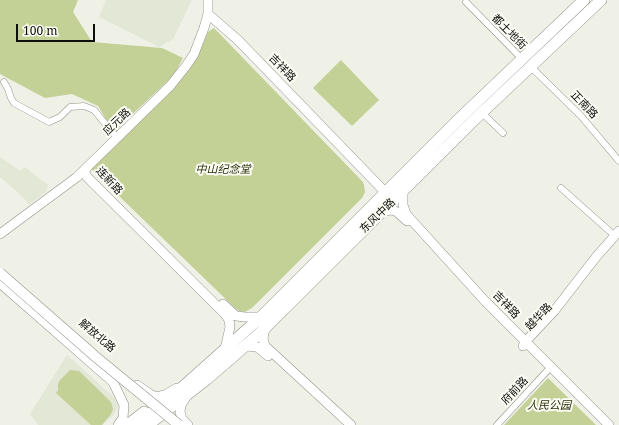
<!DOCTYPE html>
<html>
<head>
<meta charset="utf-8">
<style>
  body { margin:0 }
  #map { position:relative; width:619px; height:425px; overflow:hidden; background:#eff1e7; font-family:"Noto Serif",serif }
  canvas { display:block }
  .scale { position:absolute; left:16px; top:24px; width:79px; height:18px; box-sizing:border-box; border:2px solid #0e0f0c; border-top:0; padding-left:5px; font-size:12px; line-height:14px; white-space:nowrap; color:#0e0f0c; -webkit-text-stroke:3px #fcfef5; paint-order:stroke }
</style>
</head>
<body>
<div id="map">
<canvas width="619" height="425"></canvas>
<div class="scale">100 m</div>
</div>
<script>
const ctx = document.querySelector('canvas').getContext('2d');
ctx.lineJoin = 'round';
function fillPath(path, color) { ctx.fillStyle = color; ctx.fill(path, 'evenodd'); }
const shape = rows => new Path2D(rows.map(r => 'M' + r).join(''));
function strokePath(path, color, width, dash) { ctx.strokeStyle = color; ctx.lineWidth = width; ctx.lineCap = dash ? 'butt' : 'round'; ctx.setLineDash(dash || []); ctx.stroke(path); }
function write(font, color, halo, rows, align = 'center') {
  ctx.font = font + ' "Noto Serif","Noto Sans SC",serif'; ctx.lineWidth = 4; ctx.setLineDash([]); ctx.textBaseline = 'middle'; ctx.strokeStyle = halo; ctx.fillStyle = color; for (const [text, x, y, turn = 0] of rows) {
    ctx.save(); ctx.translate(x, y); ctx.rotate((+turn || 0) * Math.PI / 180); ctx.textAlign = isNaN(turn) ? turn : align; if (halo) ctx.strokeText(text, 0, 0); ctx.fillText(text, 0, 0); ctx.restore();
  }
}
fillPath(shape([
  [106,0,192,0,173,39,159,47,99,17],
  [0,157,20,171,25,167,48,185,47,191,29,205,24,198,0,177],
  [67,355,116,399,118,406,114,415,102,425,38,425,30,414]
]), '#e2e7d6');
fillPath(shape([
  [0,0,78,0,73,12,92,42,162,48,183,58,174,75,121,125,115,134,98,106,72,94,45,98,0,74],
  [214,28,363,182,364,185,365,192,362,198,252,308,245,312,239,311,235,308,91,169,94,165,175,87,199,53,208,32],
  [341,60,379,100,352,126,313,88],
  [70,370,79,371,111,402,113,409,111,414,102,425,91,425,56,393,58,390,58,384,60,380],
  [548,378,596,425,504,425]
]), '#c3d096');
const street = shape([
  [466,2,522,59],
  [530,66,581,116,619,161],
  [4,82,8,89,11,98,14,103,49,122,60,117,70,107,84,106,94,110,117,138],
  [482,113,503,133],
  [561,188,615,236],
  [497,425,547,371]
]);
const secondary = shape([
  [208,14,238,40,386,193],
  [84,170,87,177,225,314,229,320,230,327,225,349],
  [403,192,403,205,406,214,485,301,609,425],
  [383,211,393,210,397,212,407,221],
  [0,234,77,177,170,86,186,66,194,54,204,28,208,14,208,0],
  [0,283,113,382,124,405,123,418,118,425],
  [223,304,236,316,245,317,261,317],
  [267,327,264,332,263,339,265,346,351,425],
  [247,346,257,347,268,356],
  [523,346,525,342,555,310,596,257,619,231],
  [137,385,150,394,156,397,165,395,177,388],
  [186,397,181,405,180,412,182,419,188,425],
  [126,425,144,411]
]);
const highway = shape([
  [135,425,168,400,261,317,460,118,584,0],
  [148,425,207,379,258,335,472,122,601,0]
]);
strokePath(street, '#8f9188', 7);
strokePath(secondary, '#8f9188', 10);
strokePath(highway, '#8f9188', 12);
strokePath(street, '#fff', 6);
strokePath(secondary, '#fff', 9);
strokePath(highway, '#fff', 11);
const primaryBridge = shape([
  [0,273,97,358,179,425]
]);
strokePath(primaryBridge, '#8f9188', 11, []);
strokePath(primaryBridge, '#fff', 10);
write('11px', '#0e0f0c', '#fcfef5', [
  ["都土地街",509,32,45],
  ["吉祥路",282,68,46],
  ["正南路",584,105,46],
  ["应元路",117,122,-44],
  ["连新路",109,181,47],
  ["东风中路",378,216,-44],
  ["吉祥路",506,305,46],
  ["越华路",539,317,-46],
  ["解放北路",97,336,41],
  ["府前路",515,391,-47]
]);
write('italic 11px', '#292f0b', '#fcfef5', [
  ["中山纪念堂",223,170],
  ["人民公园",549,406]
]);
</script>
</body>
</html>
